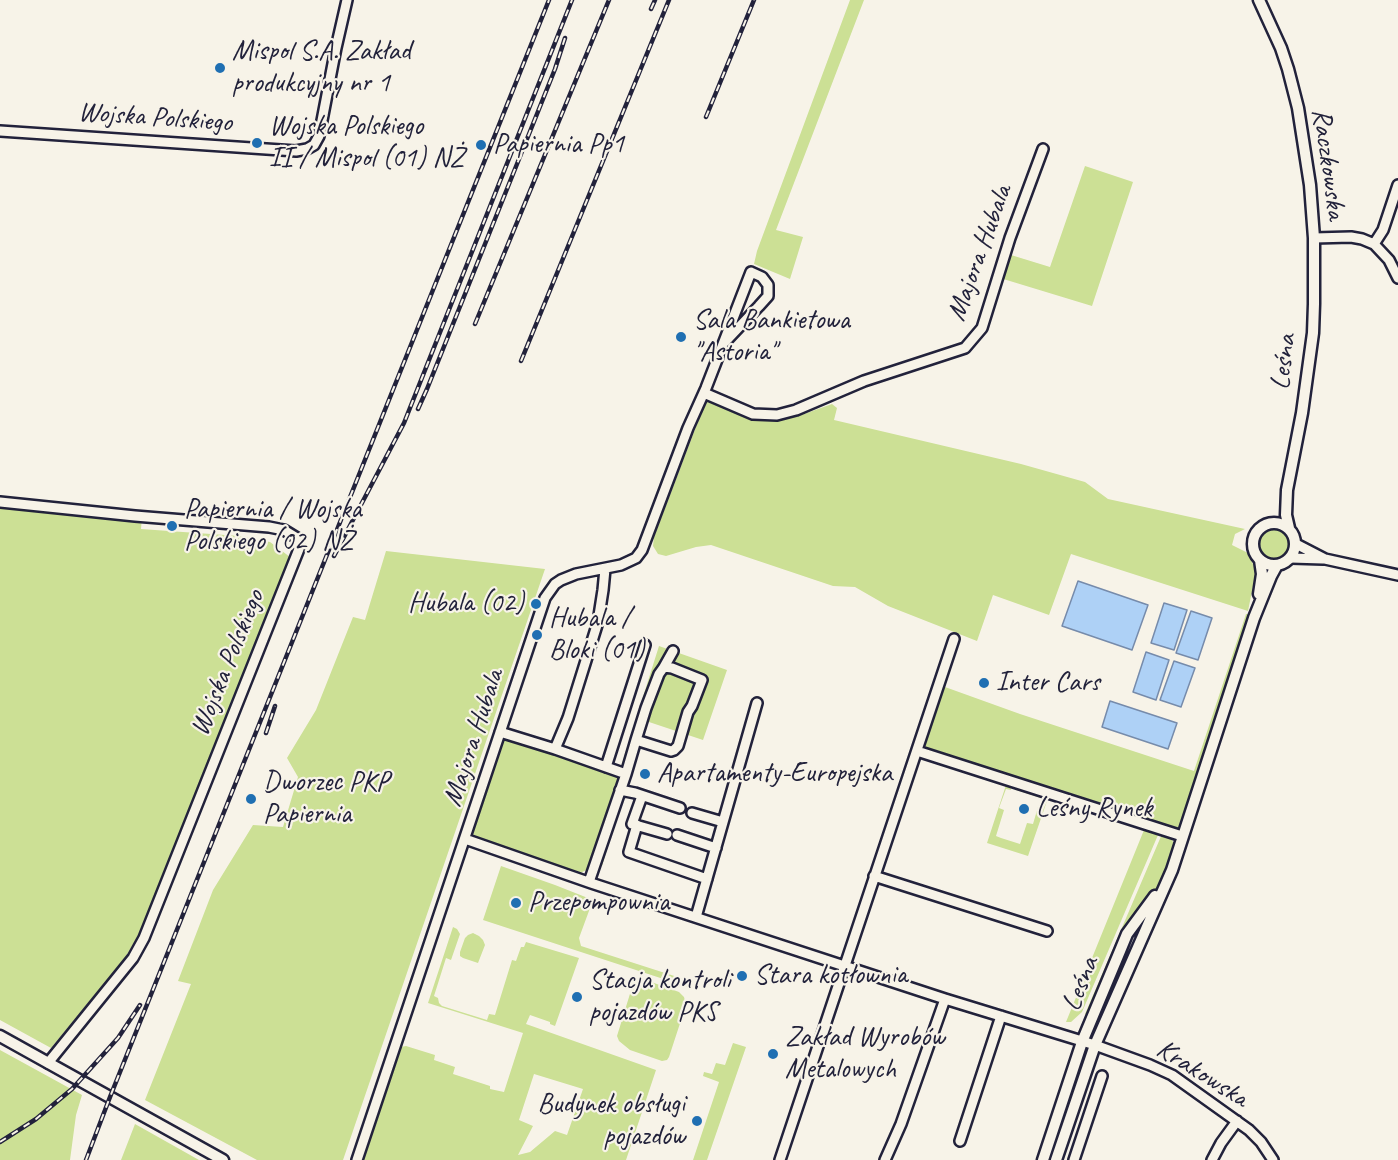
<!DOCTYPE html>
<html>
<head>
<meta charset="utf-8">
<style>
  body { margin:0 }
  canvas { display:block; background:#f7f3e8 }
</style>
</head>
<body>
<canvas width="1398" height="1160"></canvas>
<script>
const ctx = document.querySelector('canvas').getContext('2d');
ctx.lineJoin = 'round';
function fillPath(path, color) { ctx.fillStyle = color; ctx.fill(path, 'evenodd'); }
const shape = rows => new Path2D(rows.map(r => 'M' + r).join(''));
function strokePath(path, color, width, dash) { ctx.strokeStyle = color; ctx.lineWidth = width; ctx.lineCap = dash ? 'butt' : 'round'; ctx.setLineDash(dash || []); ctx.stroke(path); }
function write(font, color, halo, rows, align = 'center') {
  ctx.font = font + ' Caveat,sans-serif'; ctx.lineWidth = 4.5; ctx.setLineDash([]); ctx.textBaseline = 'middle'; ctx.strokeStyle = halo; ctx.fillStyle = color; for (const [text, x, y, turn = 0] of rows) {
    ctx.save(); ctx.translate(x, y); ctx.rotate((+turn || 0) * Math.PI / 180); ctx.textAlign = isNaN(turn) ? turn : align; if (halo) ctx.strokeText(text, 0, 0); ctx.fillText(text, 0, 0); ctx.restore();
  }
}
fillPath(shape([
  [850,0,864,0,776,230,803,237,790,279,754,264,757,251],
  [1085,166,1133,182,1092,306,1000,278,1011,255,1050,267],
  [709,401,754,418,778,420,804,414,832,404,837,408,834,420,1021,464,1085,482,1108,499,1245,529,1235,534,1232,545,1248,553,1256,571,1248,611,1071,554,1049,615,993,595,977,641,888,606,855,587,833,586,711,545,696,547,666,556,658,554,653,546,654,537,705,403],
  [0,505,142,517,141,529,239,536,270,542,290,557,143,927,125,958,51,1048,0,1020],
  '1257 544a17 17 0 1 1 34 0a17 17 0 1 1-34 0Z',
  [386,551,545,569,343,1160,257,1160,145,1100,191,984,178,981,213,890,253,825,283,827,298,777,287,758,316,710,353,617,365,620],
  [1246,614,1252,614,1182,824,1177,829,1173,829,927,751,923,745,942,687,945,687,1020,714,1194,771],
  [659,646,727,670,703,740,646,721,602,866,592,862,589,869,580,873,473,838,474,826,500,743,505,739,508,738,618,776],
  [1006,785,1010,786,1011,790,1006,789,999,808,1004,810,996,836,1001,838,1020,844,1027,823,1033,824,1038,807,1043,809,1047,800,1016,790,1016,788,1048,798,1028,856,987,843],
  [1144,830,1158,835,1082,1012,1071,1022,1066,1022],
  [1162,834,1172,839,1174,846,1161,880,1155,892,1125,932,1107,966,1086,1015,1085,1014],
  [501,866,555,885,593,900,579,938,581,946,693,982,691,988,483,920],
  [453,927,457,929,460,934,451,960,446,958,434,996,438,998,439,1003,442,1006,487,1020,489,1014,495,1015,512,960,516,961,521,947,524,947,526,942,579,958,555,1026,550,1024,550,1022,530,1015,526,1024,656,1070,626,1160,361,1160,398,1051,401,1047,406,1046,435,1055,434,1060,455,1067,453,1074,490,1086,490,1089,504,1092,523,1033,428,1003],
  [534,1074,583,1089,567,1135,555,1131,530,1152,518,1155,533,1126,519,1120],
  [473,933,479,936,483,940,485,945,478,963,463,958,460,956,460,952,465,938,468,935],
  [643,979,679,992,684,997,686,1005,669,1057,667,1060,662,1061,630,1050,619,1041,617,1036,633,984,638,980],
  [733,1043,746,1047,707,1160,693,1160,719,1082,703,1076,704,1072,712,1074,716,1063,725,1065],
  [0,1050,82,1095,76,1115,70,1160,0,1160],
  [135,1124,199,1160,121,1160]
]), '#cce095');
const water = shape([
  [1078,581,1148,605,1132,650,1062,626,1078,581],
  [1164,603,1187,610,1174,650,1151,643,1164,603],
  [1191,611,1212,618,1198,660,1176,653,1191,611],
  [1146,652,1169,660,1156,700,1133,692,1146,652],
  [1174,661,1195,668,1181,707,1160,700,1174,661],
  [1110,701,1177,723,1168,749,1102,727,1110,701]
]);
fillPath(water, '#aed1f6');
strokePath(water, '#768bab', 1.5);
const minor = shape([
  [0,131,296,151,307,149,314,145,319,136,336,48,347,0],
  [1314,238,1351,237,1362,239,1374,244,1389,260,1398,278],
  [1374,244,1383,230,1398,185],
  [704,393,753,414,777,415,796,410,864,381,965,348,982,328,1010,238,1043,149],
  [0,502,135,516,269,527,284,530,297,538,299,549,144,938,133,958,48,1063],
  [1296,544,1325,559,1398,575],
  [1291,558,1323,559],
  [605,569,603,590,598,622,568,718,555,749,626,774,636,740,646,708,659,674,664,667,672,668,702,680,692,706,688,712,678,746,674,750,671,751,636,740],
  [664,667,673,651],
  [500,732,555,749],
  [917,751,1182,836],
  [606,767,645,645],
  [620,790,635,793,680,808],
  [642,796,632,824,667,834],
  [692,813,723,822],
  [637,825,629,852,707,879],
  [677,835,716,848],
  [465,839,591,883,945,999,1095,1045,1150,1065,1172,1075,1249,1130,1261,1142,1273,1160],
  [874,876,1047,931],
  [589,882,626,774],
  [696,917,757,703],
  [960,1141,1001,1016],
  [357,1160,545,598,555,584,561,580,576,574,621,565,636,558,642,550,688,428,706,388,751,272,762,277,768,285,768,296,759,306,725,342],
  [780,1160,954,639],
  [885,1160,901,1124,945,999],
  [1074,1160,1102,1076],
  [1212,1160,1221,1143,1237,1121]
]);
const major = shape([
  [1259,0,1281,48,1288,69,1298,108,1310,185,1314,238,1314,304,1313,333,1302,413,1287,490,1286,515,1289,528],
  '1253 544a21 21 0 1 1 42 0a21 21 0 1 1-42 0Z',
  [1259,594,1262,574,1260,560],
  [0,1036,223,1160],
  [1043,1160,1082,1042,1120,951,1127,934,1155,896],
  [1056,1160,1095,1045,1172,870,1254,618,1271,576,1277,565]
]);
strokePath(minor, '#22223b', 14);
strokePath(major, '#22223b', 15);
strokePath(minor, '#f7f3e8', 9);
strokePath(major, '#f7f3e8', 10);
const rail = shape([
  [651,9,655,0],
  [706,117,754,0],
  [475,324,609,0],
  [521,361,669,0],
  [418,409,427,389,555,69,565,38],
  [334,556,404,423,572,0],
  [266,733,275,706],
  [0,1142,36,1119,72,1089,118,1038,140,1005],
  [86,1160,110,1097,549,0]
]);
strokePath(rail, '#22223b', 4.5);
strokePath(rail, '#f7f3e8', 2, [7]);
for (const [x, y, r, color] of [
  [220,68,6,"#1f6fb2"],
  [257,143,6,"#1f6fb2"],
  [481,145,6,"#1f6fb2"],
  [681,337,6,"#1f6fb2"],
  [172,526,6,"#1f6fb2"],
  [536,604,6,"#1f6fb2"],
  [537,635,6,"#1f6fb2"],
  [984,683,6,"#1f6fb2"],
  [645,774,6,"#1f6fb2"],
  [251,799,6,"#1f6fb2"],
  [1024,809,6,"#1f6fb2"],
  [516,903,6,"#1f6fb2"],
  [742,976,6,"#1f6fb2"],
  [577,997,6,"#1f6fb2"],
  [773,1054,6,"#1f6fb2"],
  [697,1121,6,"#1f6fb2"]
]) { const dot = new Path2D(); dot.arc(x, y, r, 0, 2 * Math.PI); ctx.fillStyle = color; ctx.fill(dot); strokePath(dot, '#f7f3e8', 2); }
write('28px', '#22223b', '#f7f3e8', [
  ["Mispol S.A. Zakład",232,52],
  ["produkcyjny nr 1",232,84],
  ["Wojska Polskiego",269,127],
  ["II / Mispol (01) NŻ",269,159],
  ["Papiernia Pp1",493,145],
  ["Sala Bankietowa",693,321],
  ["\"Astoria\"",693,353],
  ["Papiernia / Wojska",184,510],
  ["Polskiego (02) NŻ",184,542],
  ["Hubala (02)",524,604,"right"],
  ["Hubala /",549,619],
  ["Bloki (01)",549,651],
  ["Inter Cars",996,683],
  ["Apartamenty-Europejska",657,774],
  ["Dworzec PKP",263,783],
  ["Papiernia",263,815],
  ["Leśny Rynek",1036,809],
  ["Przepompownia",528,903],
  ["Stara kotłownia",754,976],
  ["Stacja kontroli",589,981],
  ["pojazdów PKS",589,1013],
  ["Zakład Wyrobów",785,1038],
  ["Metalowych",785,1070],
  ["Budynek obsługi",685,1105,"right"],
  ["pojazdów",685,1137,"right"]
], 'left');
write('28px', '#22223b', '#f7f3e8', [
  ["Wojska Polskiego",155,118,4],
  ["Raczkowska",1328,164,82],
  ["Majora Hubala",980,253,-70],
  ["Leśna",1284,362,-83],
  ["Wojska Polskiego",228,663,-68],
  ["Majora Hubala",474,738,-72],
  ["Leśna",1081,984,-68],
  ["Krakowska",1202,1074,32]
]);
</script>
</body>
</html>
